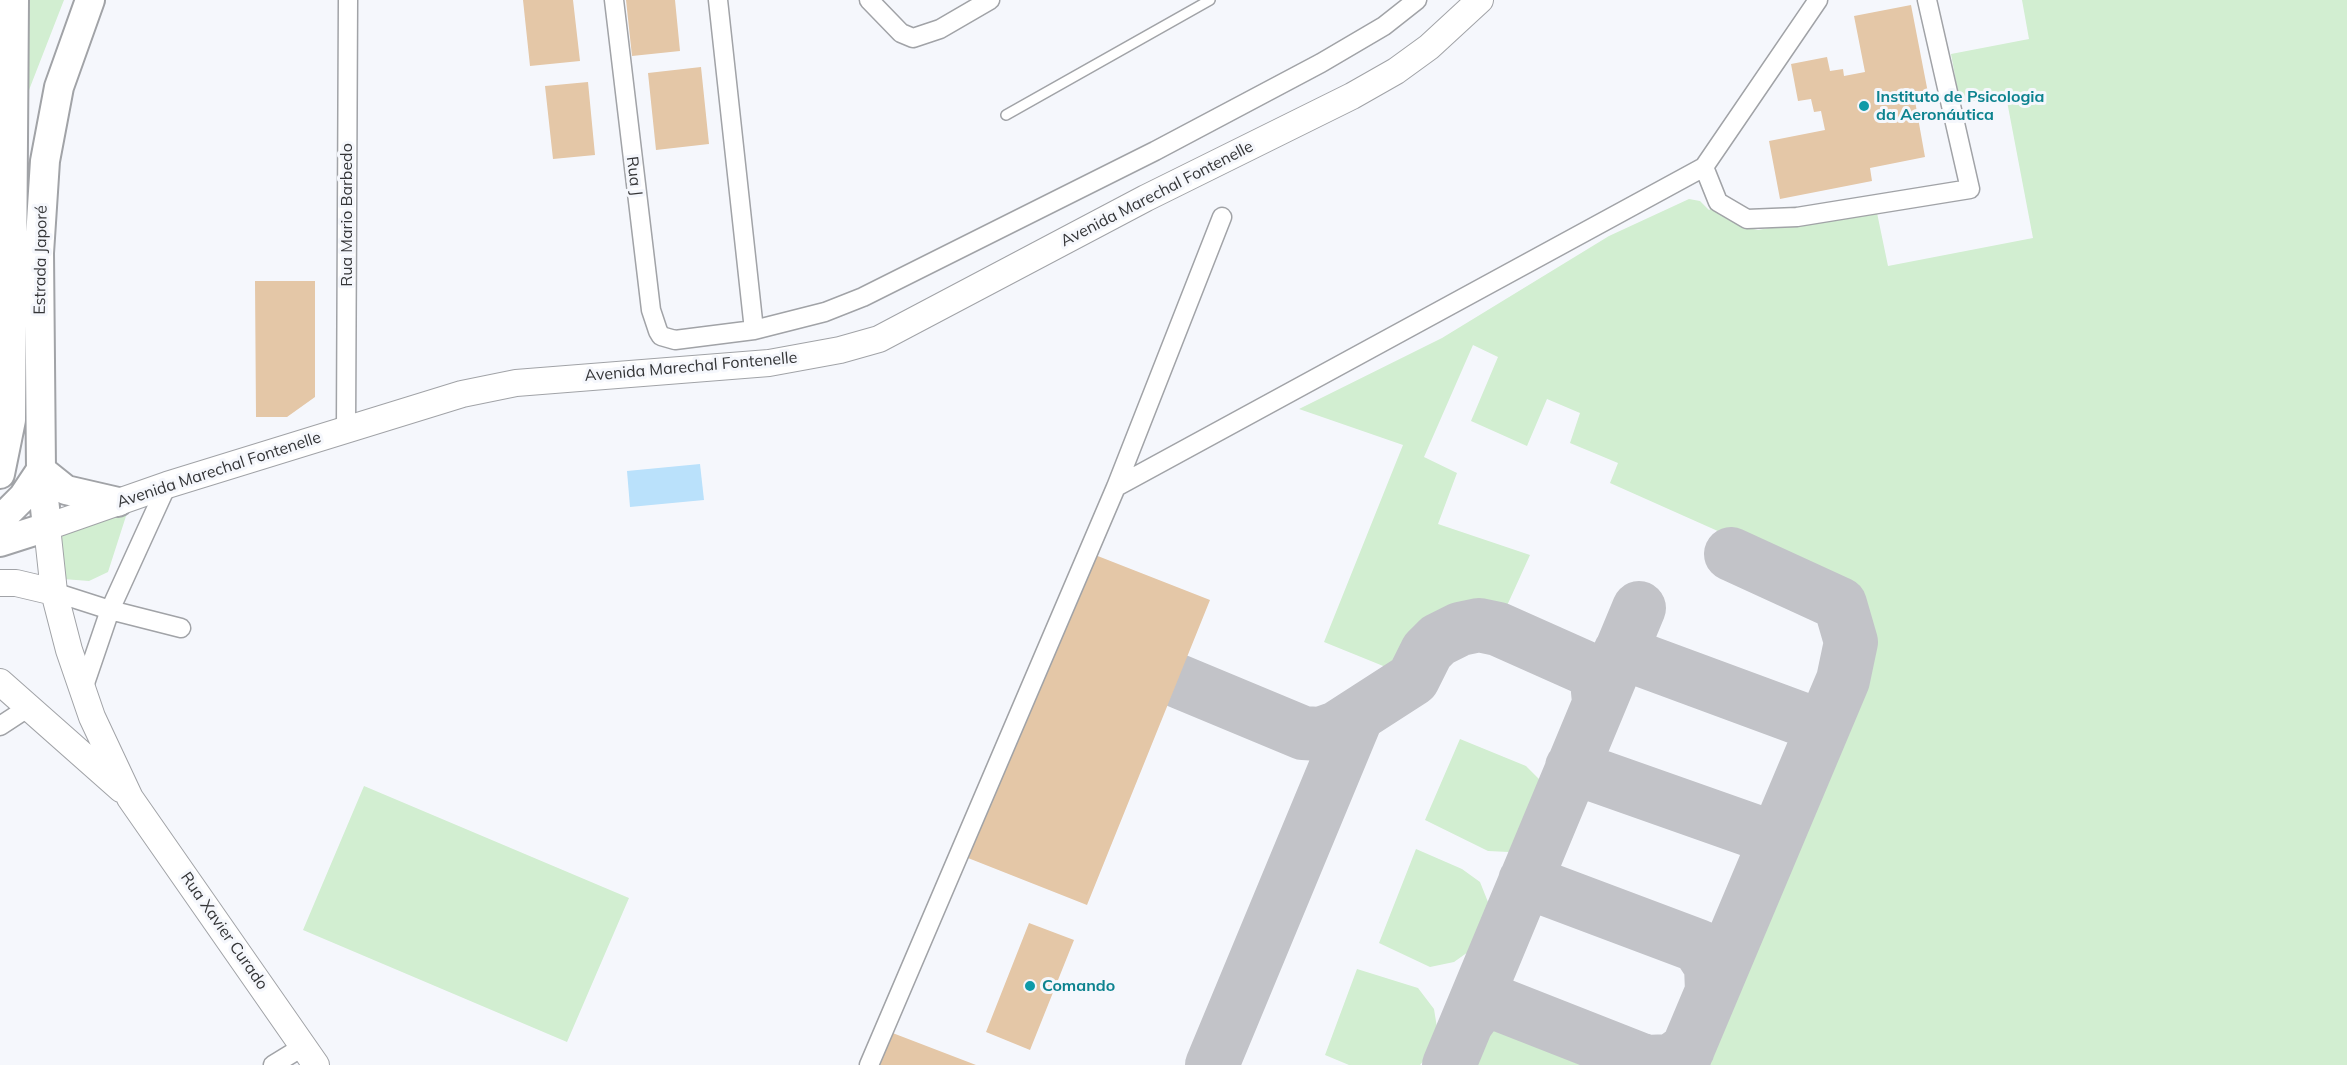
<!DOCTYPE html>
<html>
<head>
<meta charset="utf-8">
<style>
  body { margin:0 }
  canvas { display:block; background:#f5f7fc }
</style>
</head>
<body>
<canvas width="2347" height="1065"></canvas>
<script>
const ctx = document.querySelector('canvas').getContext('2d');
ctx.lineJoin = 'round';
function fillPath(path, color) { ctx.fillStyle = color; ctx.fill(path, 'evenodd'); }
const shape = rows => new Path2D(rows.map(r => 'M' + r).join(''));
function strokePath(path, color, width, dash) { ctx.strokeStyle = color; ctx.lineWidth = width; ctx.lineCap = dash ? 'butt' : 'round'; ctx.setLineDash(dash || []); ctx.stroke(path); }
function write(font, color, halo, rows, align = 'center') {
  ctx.font = font + ' Mulish,sans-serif'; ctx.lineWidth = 6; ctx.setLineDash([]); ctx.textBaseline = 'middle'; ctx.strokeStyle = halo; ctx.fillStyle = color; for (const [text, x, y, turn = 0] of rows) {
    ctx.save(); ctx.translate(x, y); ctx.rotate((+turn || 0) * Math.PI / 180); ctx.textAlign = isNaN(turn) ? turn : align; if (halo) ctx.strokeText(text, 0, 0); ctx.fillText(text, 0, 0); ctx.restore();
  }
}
fillPath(shape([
  [28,0,64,0,29,90],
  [2022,0,2347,0,2347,1065,1698,1065,1863,665,1866,646,1864,627,1853,601,1821,577,1610,483,1618,463,1570,443,1580,413,1547,399,1527,446,1471,421,1498,357,1473,345,1424,457,1457,473,1438,524,1530,555,1505,610,1461,609,1433,619,1410,640,1398,672,1324,642,1403,445,1299,409,1442,338,1609,236,1689,199,1700,201,1709,210,1714,207,1744,227,1758,230,1876,208,1888,266,2033,238,2006,96,1960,103,1951,54,2029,39],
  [127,513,108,572,89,581,63,579,57,535],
  [1460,739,1526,766,1540,780,1541,794,1520,843,1509,852,1488,851,1425,820],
  [364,786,629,898,567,1042,303,930],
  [1416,849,1462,869,1480,882,1488,902,1485,929,1475,947,1454,962,1430,967,1379,943],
  [1357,969,1418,988,1434,1009,1438,1034,1427,1057,1420,1065,1349,1065,1325,1055],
  [1504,1026,1610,1065,1456,1065,1457,1058,1476,1034]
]), '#d2eed1');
fillPath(shape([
  [700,464,704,500,630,507,627,471]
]), '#bae1fb');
strokePath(shape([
  [1620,652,1823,727],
  [1178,681,1303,733,1320,734,1337,728,1413,679,1427,651,1438,640,1460,629,1479,625,1498,629,1590,670,1597,681,1599,702],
  [1572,767,1776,839],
  [1525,881,1698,946,1711,966,1712,991],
  [1467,1022,1475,1011,1485,1005,1496,1003,1646,1062,1671,1061,1688,1049],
  [1212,1065,1357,716],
  [1449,1065,1639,608],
  [1681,1065,1843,680,1851,642,1840,604,1731,554]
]), '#c2c3c8', 54);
fillPath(shape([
  [523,0,573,0,580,61,530,66],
  [626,0,675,0,680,51,632,56],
  [1911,5,1929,98,1915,101,1925,157,1870,168,1872,181,1780,199,1769,141,1825,130,1821,111,1814,112,1811,99,1798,101,1791,64,1827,57,1830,71,1843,69,1844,76,1865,72,1854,16],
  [701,67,709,144,656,150,648,73],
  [588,82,595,155,553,159,545,86],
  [255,281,315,281,315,397,287,417,256,417],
  [1090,553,1210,600,1087,905,968,858],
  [1029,923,1074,940,1030,1050,986,1032],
  [890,1032,976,1065,877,1065]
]), '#e4c7a7');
const lane = shape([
  [1006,115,1210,0]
]);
const street = shape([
  [614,0,651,310,658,331,661,336,675,340,754,330,825,312,863,297,1155,151,1321,63,1384,26,1417,0],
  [718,0,754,330],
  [869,0,901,33,913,38,940,29,990,0],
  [1704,167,1718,202,1747,219,1797,217,1970,189,1927,0],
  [346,429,348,0],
  [1116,487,1704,167,1818,0],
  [54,592,110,610,181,628],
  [82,692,110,610,167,485],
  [0,726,29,707],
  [273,1065,304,1046],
  [869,1065,1116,487,1222,217]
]);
const secondary = shape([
  [0,583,16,583,54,592],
  [0,682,121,789],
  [316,1065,130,798,92,717,69,650,54,592,47,527,167,485,462,394,516,383,769,363,840,350,879,339,1146,198,1352,96,1396,71,1429,47,1480,0]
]);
const primary = shape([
  [41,470,66,490,118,502],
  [0,474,11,420,14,0],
  [0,520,23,497,41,470],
  [0,542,47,527,41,470,39,253,45,161,59,87,90,0]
]);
strokePath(lane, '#a1a3a7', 12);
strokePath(street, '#a1a3a7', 21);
strokePath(secondary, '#a1a3a7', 28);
strokePath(primary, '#a1a3a7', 32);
strokePath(lane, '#fff', 9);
strokePath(street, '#fff', 18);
strokePath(secondary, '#fff', 26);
strokePath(primary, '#fff', 28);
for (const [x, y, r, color] of [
  [1864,106,6,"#0f9aa8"],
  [1030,986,6,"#0f9aa8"]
]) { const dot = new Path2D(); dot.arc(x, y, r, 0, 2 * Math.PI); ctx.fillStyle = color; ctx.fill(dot); strokePath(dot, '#f5f7fc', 2); }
write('bold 16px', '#0d838f', '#f5f7fc', [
  ["Instituto de Psicologia",1876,97],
  ["da Aeronáutica",1876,115],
  ["Comando",1042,986]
], 'left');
write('16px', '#343537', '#f5f7fc', [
  ["Rua J",634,176,83],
  ["Avenida Marechal Fontenelle",1157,194,-27],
  ["Rua Mario Barbedo",347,215,-90],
  ["Estrada Japoré",41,260,-89],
  ["Avenida Marechal Fontenelle",691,367,-5],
  ["Avenida Marechal Fontenelle",219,470,-18],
  ["Rua Xavier Curado",224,931,55]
]);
</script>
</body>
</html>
